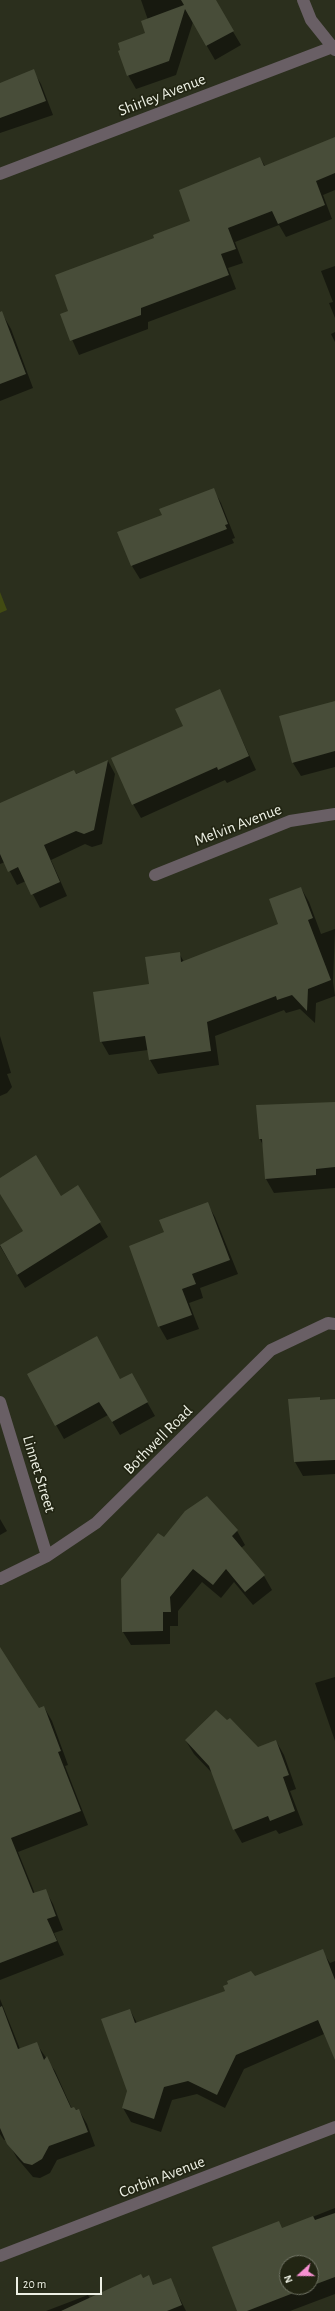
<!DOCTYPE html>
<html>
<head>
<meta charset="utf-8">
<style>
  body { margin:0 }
  #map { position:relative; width:335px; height:2311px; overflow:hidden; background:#2b2f1d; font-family:"Alegreya Sans",sans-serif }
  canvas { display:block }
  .north { position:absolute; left:279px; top:2255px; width:40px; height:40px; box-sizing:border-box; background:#222513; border:1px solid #737667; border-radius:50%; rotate:249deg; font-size:11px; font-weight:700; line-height:16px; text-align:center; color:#edf0e4 }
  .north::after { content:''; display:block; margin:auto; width:14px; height:18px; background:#f690d1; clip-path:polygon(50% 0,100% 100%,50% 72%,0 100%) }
  .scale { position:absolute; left:16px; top:2277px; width:86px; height:18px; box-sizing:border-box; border:2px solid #edf0e4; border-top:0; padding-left:5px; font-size:12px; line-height:14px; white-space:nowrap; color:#edf0e4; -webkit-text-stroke:3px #222513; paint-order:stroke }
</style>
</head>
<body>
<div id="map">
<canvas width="335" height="2311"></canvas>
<div class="north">N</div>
<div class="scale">20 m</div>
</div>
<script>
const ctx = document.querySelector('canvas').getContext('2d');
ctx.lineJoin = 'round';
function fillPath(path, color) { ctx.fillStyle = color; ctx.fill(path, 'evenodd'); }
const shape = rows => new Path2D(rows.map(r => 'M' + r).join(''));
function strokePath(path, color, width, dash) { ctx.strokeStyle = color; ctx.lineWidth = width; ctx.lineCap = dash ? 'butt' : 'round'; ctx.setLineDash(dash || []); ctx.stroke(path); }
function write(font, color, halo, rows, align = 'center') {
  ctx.font = font + ' "Alegreya Sans",sans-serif'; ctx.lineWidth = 3.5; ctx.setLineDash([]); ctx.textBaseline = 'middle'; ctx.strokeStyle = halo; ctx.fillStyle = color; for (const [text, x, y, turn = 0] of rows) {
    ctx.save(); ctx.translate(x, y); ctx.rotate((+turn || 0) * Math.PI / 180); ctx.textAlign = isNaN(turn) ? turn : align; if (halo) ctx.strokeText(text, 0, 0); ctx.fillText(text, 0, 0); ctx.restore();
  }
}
fillPath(shape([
  [0,592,7,610,0,613]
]), '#424b12');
fillPath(shape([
  [141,0,214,0,241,45,215,60,193,22,176,75,136,89,128,75,147,33,148,20],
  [33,71,41,84,53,115,0,133,0,84],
  [335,138,335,190,323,195,332,219,286,237,279,225,235,242,243,263,228,268,236,289,148,322,148,329,79,355,61,315,69,311,156,239,192,222,260,158,265,166],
  [335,266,335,318,329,303,333,302,321,271],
  [3,315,11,329,33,388,0,401,0,316],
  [335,332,335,342,331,334],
  [213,489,221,503,235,538,232,539,234,543,140,579,132,566,163,515],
  [219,690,256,770,227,783,225,780,141,818,133,804,184,726],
  [335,702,335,767,301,776,293,763],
  [108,761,115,774,102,844,92,847,85,844,51,860,67,896,40,908,26,881,17,885,5,862,0,864,0,804],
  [301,888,309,902,321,934,335,929,333,982,335,996,316,1003,315,1023,300,1009,286,1013,284,1010,215,1036,219,1065,158,1074,150,1060,148,1050,109,1055,101,1041,179,953,184,962,279,925],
  [0,1036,11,1073,7,1074,12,1087,7,1093,0,1096],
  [335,1102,335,1188,274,1193,266,1179,263,1145,260,1139],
  [0,1179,61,1197,78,1186,108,1237,25,1288,0,1246,24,1232,0,1193],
  [207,1203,215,1217,238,1274,200,1288,203,1298,189,1303,199,1329,167,1340,159,1326,165,1233],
  [131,1374,155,1416,120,1435,108,1415,64,1439,56,1425],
  [319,1398,321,1401,335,1400,335,1474,303,1476,295,1462,289,1400],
  [207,1498,237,1531,245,1545,241,1548,264,1576,272,1590,253,1605,234,1582,221,1598,202,1582,178,1611,178,1626,170,1626,170,1644,131,1645,123,1632,164,1539],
  [0,1519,7,1531,0,1535],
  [0,1657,39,1709,44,1707,52,1721,68,1765,65,1766,88,1825,18,1852,35,1894,45,1890,53,1904,63,1930,54,1933,64,1955,0,1980],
  [335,1677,335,1741,315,1683],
  [186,1741,257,1748,276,1741,284,1755,296,1789,290,1791,303,1825,279,1834,276,1830,242,1843,234,1829,214,1775,194,1754],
  [322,1951,330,1963,335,1961,335,2058,324,2034,244,2069,225,2108,197,2094,172,2100,161,2132,131,2122,123,2108,128,2091,130,2010,137,2023,226,1991,255,1977],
  [0,1999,20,2049,36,2043,55,2071,72,2109,79,2110,87,2124,95,2146,57,2160,50,2173,40,2178,33,2177,17,2158,6,2139,4,2140,0,2134],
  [335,2208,335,2294,290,2311,238,2311,282,2229],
  [287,2263,311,2263,311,2287,287,2287],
  [148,2276,154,2286,170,2279,186,2311,46,2311,88,2295,90,2299]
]), '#0007');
fillPath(shape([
  [181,0,216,0,234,31,206,46,185,9,169,61,127,76,118,51,120,50,118,43,145,33,141,21,184,5],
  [34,69,46,101,0,118,0,83],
  [335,137,335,173,316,181,325,205,278,224,272,211,228,228,236,249,221,254,229,275,141,308,141,315,70,341,60,314,68,311,55,275,154,238,153,235,190,221,179,190,260,157,264,166],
  [2,311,26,374,0,384,0,312],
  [214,488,228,524,225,525,227,529,131,566,117,532,162,515,159,509],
  [220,689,249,756,218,770,217,767,132,805,111,758,183,726,175,709],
  [335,701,335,751,292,763,279,716],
  [108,760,94,830,84,834,76,831,44,845,60,882,31,895,18,867,8,872,0,854,0,803,74,770,76,774],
  [301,887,313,918,308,920,331,980,308,989,307,1011,292,995,277,1000,276,996,207,1022,211,1051,149,1060,145,1036,100,1042,93,992,149,984,145,957,180,952,181,962,278,924,269,899],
  [335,1102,335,1167,316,1169,316,1175,265,1179,262,1139,259,1139,256,1105],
  [36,1155,61,1196,78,1185,101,1222,17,1275,0,1245,23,1231,0,1194,0,1178],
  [208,1202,230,1260,192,1274,196,1284,182,1289,192,1315,158,1327,129,1246,164,1232,159,1220],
  [97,1336,120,1379,132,1373,148,1402,112,1422,99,1402,55,1426,27,1374],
  [320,1397,320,1400,335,1399,335,1460,294,1462,288,1399],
  [207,1496,238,1530,232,1536,265,1575,245,1592,226,1569,213,1585,193,1569,170,1597,171,1612,163,1612,163,1631,122,1632,121,1579,158,1533,164,1537,185,1511],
  [0,1647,39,1708,44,1706,61,1751,58,1752,81,1811,11,1838,33,1893,46,1889,56,1916,47,1919,57,1941,0,1963],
  [216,1710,227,1720,230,1718,258,1747,276,1740,289,1775,283,1777,295,1811,270,1821,268,1816,233,1830,209,1766,185,1740],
  [323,1949,335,1980,335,2060,318,2020,236,2055,217,2095,188,2081,164,2087,154,2119,122,2108,127,2091,101,2019,130,2009,135,2023,225,1991,223,1986,228,1984,227,1981,251,1971,255,1976],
  [2,2006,18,2049,37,2042,44,2060,47,2056,71,2108,74,2107,76,2110,79,2109,88,2132,49,2146,42,2159,32,2165,24,2163,21,2160,7,2144,0,2128,0,2007],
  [335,2213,335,2277,311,2286,311,2263,287,2263,287,2287,309,2287,247,2311,237,2311,212,2247,279,2221,282,2228,313,2216,315,2220],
  [141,2274,143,2278,149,2275,153,2285,171,2278,182,2305,167,2311,61,2311]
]), '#484d39');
strokePath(shape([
  [303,0,311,20,335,50],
  [0,174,335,46],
  [155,875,290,821,335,814],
  [0,1402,47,1556],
  [0,1579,47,1556,96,1523,271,1350,328,1323,335,1324],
  [0,2256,335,2127]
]), '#695f65', 12);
write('16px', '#edf0e4', '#222513', [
  ["Shirley Avenue",162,95,-21],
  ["Melvin Avenue",238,825,-21],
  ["Bothwell Road",158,1440,-45],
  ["Linnet Street",39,1474,73],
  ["Corbin Avenue",162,2177,-21]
]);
</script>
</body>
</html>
